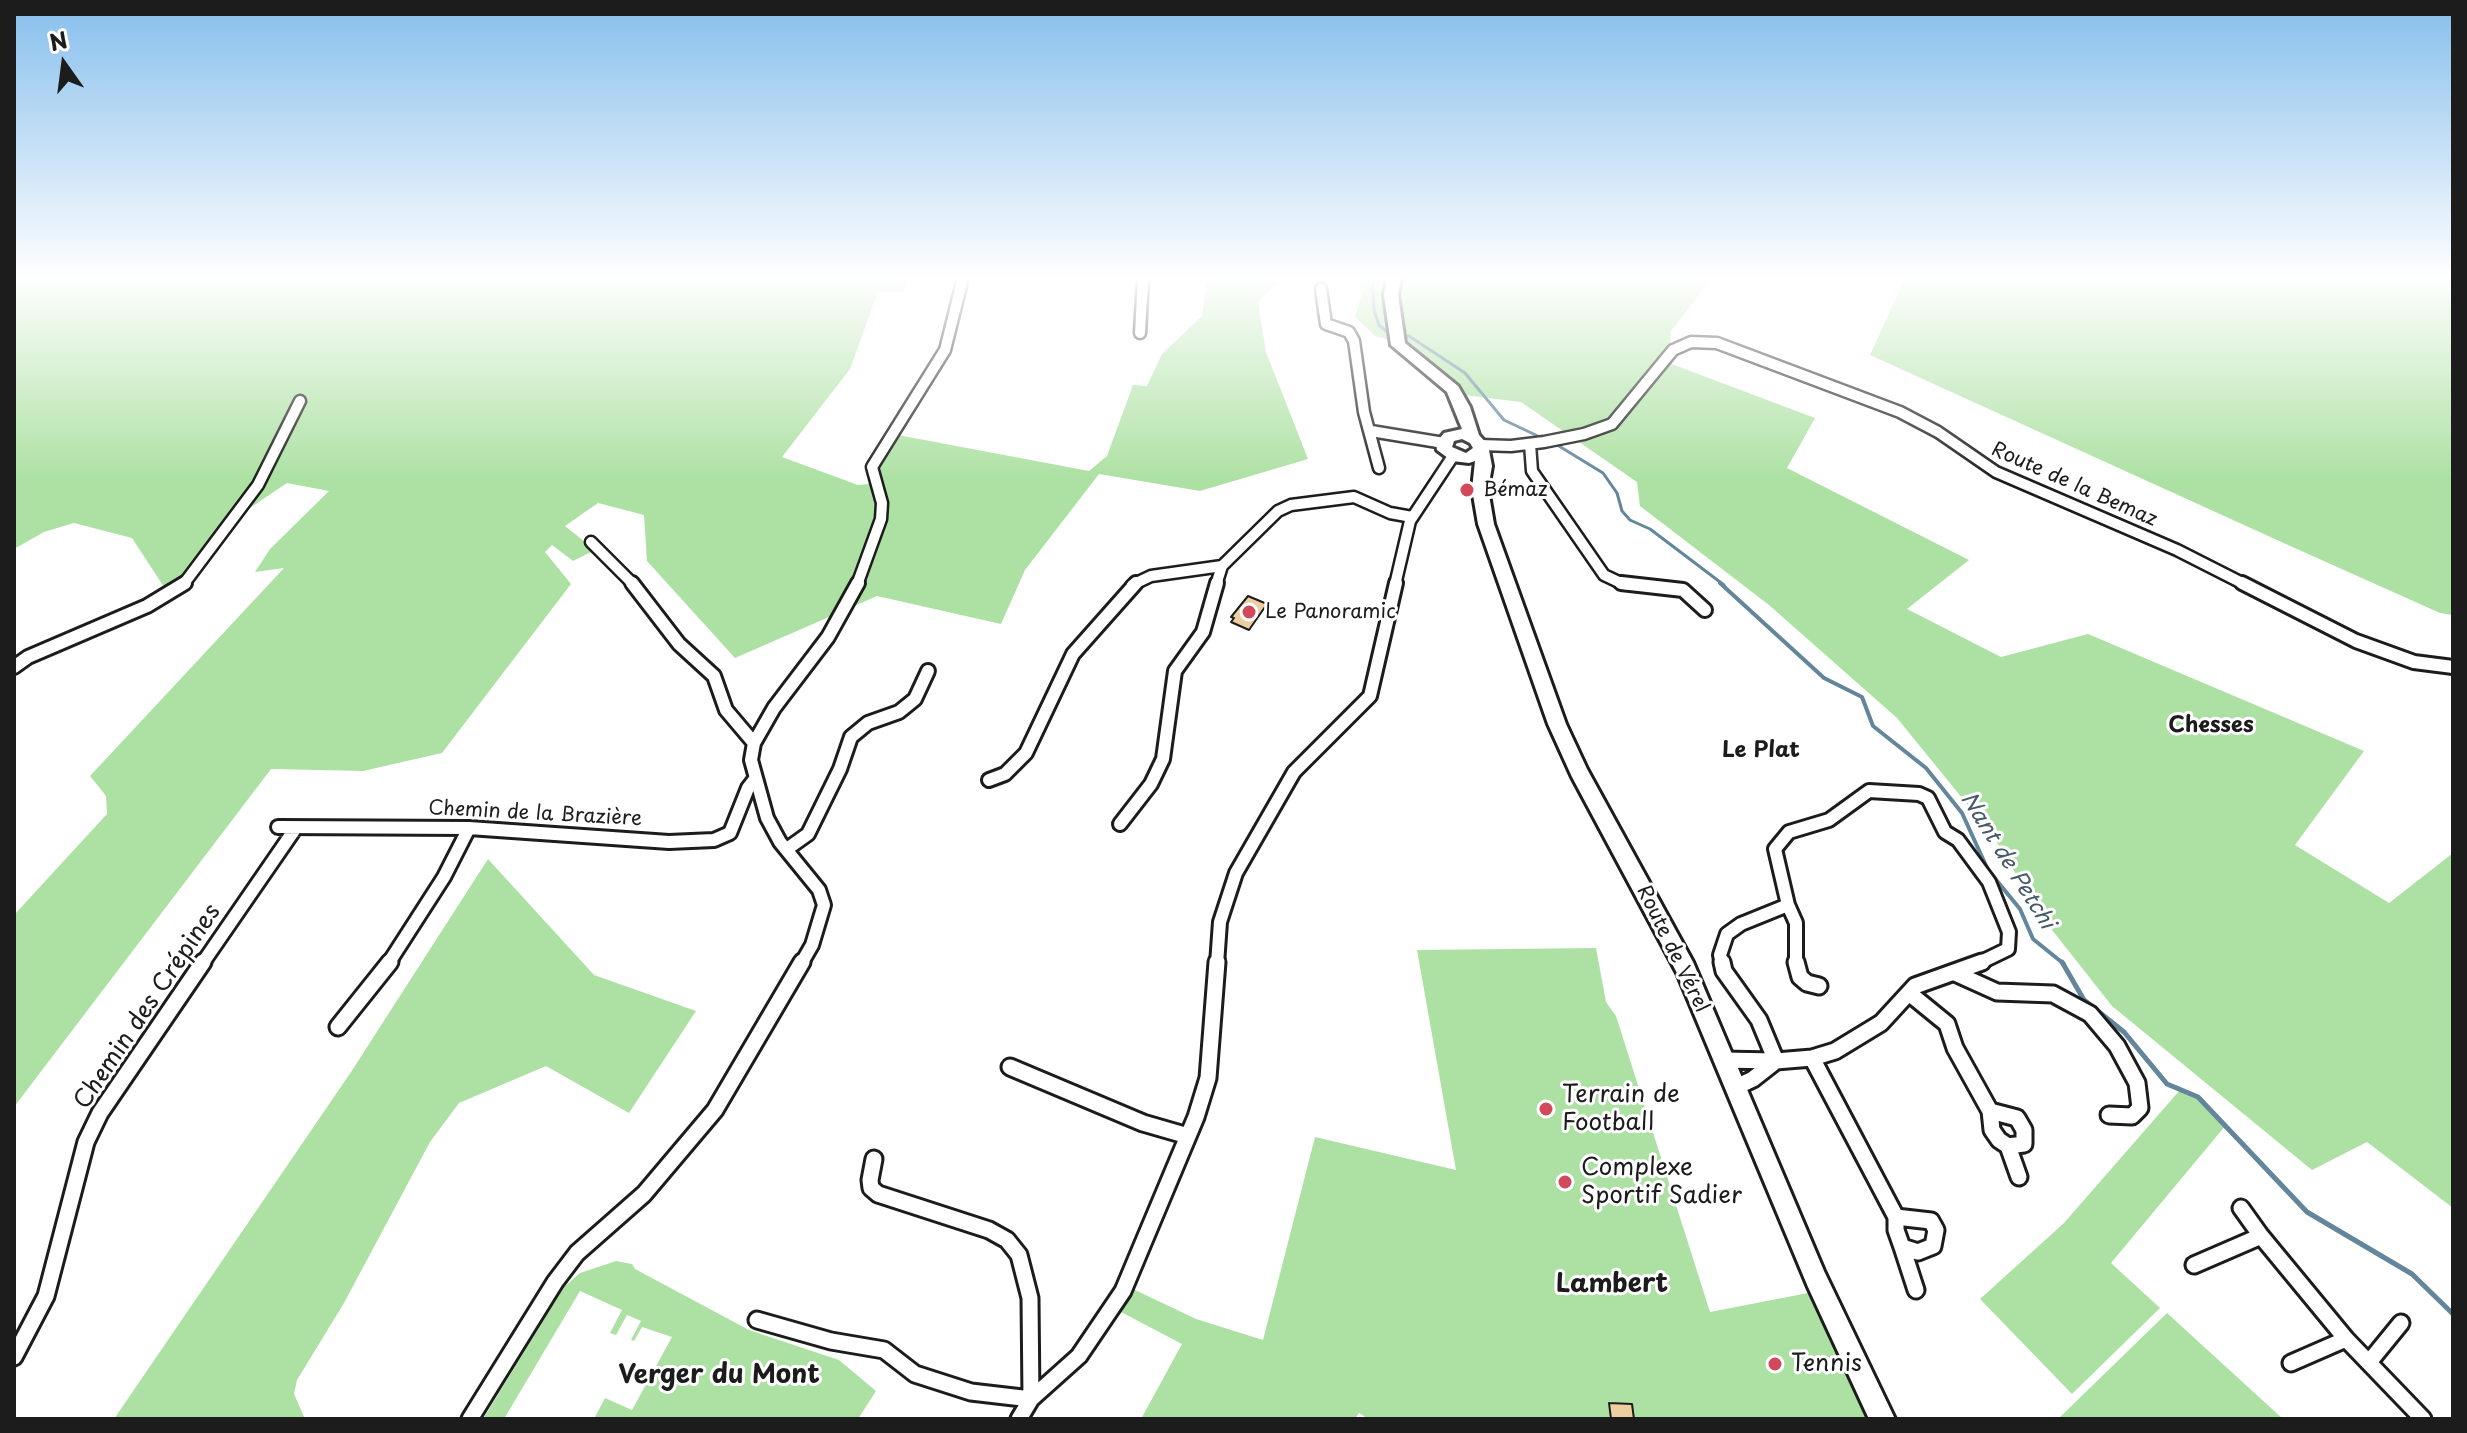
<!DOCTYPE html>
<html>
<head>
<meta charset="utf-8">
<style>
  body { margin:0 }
  #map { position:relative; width:2467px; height:1433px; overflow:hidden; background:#fff; font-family:"Playpen Sans",sans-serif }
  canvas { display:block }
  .frame { position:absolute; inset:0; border:16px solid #1c1c1c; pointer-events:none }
  .north { position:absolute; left:24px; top:24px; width:80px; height:80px; -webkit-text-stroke:6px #fff; paint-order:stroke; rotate:346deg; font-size:22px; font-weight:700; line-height:32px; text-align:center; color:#1c1c1c }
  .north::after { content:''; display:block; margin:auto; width:28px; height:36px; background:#1c1c1c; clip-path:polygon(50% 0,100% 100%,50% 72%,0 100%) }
</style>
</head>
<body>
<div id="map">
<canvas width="2467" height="1433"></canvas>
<div class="frame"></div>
<div class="north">N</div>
</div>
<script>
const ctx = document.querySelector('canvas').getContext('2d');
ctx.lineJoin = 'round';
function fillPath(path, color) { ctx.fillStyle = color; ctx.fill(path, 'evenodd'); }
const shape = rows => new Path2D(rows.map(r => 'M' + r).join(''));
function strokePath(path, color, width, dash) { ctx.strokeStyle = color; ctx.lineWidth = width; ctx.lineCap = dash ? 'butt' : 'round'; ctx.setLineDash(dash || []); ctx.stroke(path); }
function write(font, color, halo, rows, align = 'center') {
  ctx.font = font + ' "Playpen Sans",sans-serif'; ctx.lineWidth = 6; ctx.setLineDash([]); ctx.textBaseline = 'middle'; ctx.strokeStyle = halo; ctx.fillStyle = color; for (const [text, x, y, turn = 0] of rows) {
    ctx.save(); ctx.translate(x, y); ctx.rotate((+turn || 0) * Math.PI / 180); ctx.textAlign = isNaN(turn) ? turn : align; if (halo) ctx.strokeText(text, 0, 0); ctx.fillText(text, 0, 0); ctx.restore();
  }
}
fillPath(shape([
  [14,278,907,278,904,292,878,292,850,369,782,457,858,485,868,484,898,435,1089,471,1107,456,1133,385,1147,386,1162,354,1202,316,1207,278,1283,278,1258,302,1266,352,1308,459,1200,491,1099,474,1025,570,1001,624,877,596,735,658,647,561,644,515,598,503,565,526,595,550,573,561,552,545,545,552,571,584,442,753,363,771,271,769,14,1107,14,915,107,814,106,796,90,776,284,568,255,572,270,549,329,491,287,483,238,516,206,549,202,571,187,582,164,587,132,538,74,523,44,532,14,549],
  [1356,278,1712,278,1671,331,1669,363,1815,418,1787,468,1969,560,1907,609,2001,657,2088,634,2364,751,2295,845,2389,903,2453,853,2453,1208,2367,1142,2312,1170,2112,1006,2041,916,1993,836,1897,718,1769,605,1640,506,1637,482,1521,402,1464,395,1409,345,1375,336,1355,317,1362,294],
  [1905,278,2453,278,2453,615,2440,613,2288,545,1870,355],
  [488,859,594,975,696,1011,629,1113,546,1066,459,1103,430,1142,344,1303,297,1380,294,1394,305,1419,114,1419,351,1072],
  [1596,948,1606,1002,1616,1016,1710,1312,1808,1293,1874,1419,1368,1419,1359,1413,1355,1419,1141,1419,1182,1344,1121,1312,1133,1289,1196,1319,1263,1340,1315,1137,1456,1170,1417,950],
  [2180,1090,2198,1097,2226,1125,2111,1263,2160,1308,2072,1394,1980,1299,2064,1223],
  [616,1261,632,1264,635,1269,749,1330,839,1360,876,1391,858,1419,594,1419,605,1398,632,1410,672,1337,642,1327,634,1341,631,1340,641,1321,627,1315,616,1335,610,1333,622,1310,580,1291,504,1419,483,1419,564,1287,580,1273],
  [2167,1313,2283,1419,2058,1419]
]), '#ade1a3');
strokePath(shape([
  [1372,278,1374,310,1379,325,1392,336],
  [1401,336,1409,336,1465,373,1504,420,1542,438],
  [1554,443,1603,473,1617,493,1622,511,1630,520,1650,529,1724,585]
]), '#63869c', 3);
strokePath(shape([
  [1720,583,1824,678,1862,697,1873,726,1926,768,1962,813,1988,870,2020,909,2033,939,2064,964]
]), '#63869c', 4);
strokePath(shape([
  [2062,962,2084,1000,2124,1032,2167,1084,2198,1097,2307,1212,2412,1274,2453,1314]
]), '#63869c', 5);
const building = shape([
  [1248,596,1267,604,1249,630,1231,622,1234,618,1231,617,1248,596],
  [1609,1403,1632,1404,1634,1419,1611,1419,1609,1403]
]);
fillPath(building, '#edcea0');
strokePath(building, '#1c1c1c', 2);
const streetFar2 = shape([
  [1321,289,1326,324,1349,332,1354,341,1364,412,1379,468],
  [1140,333,1143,278],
  [1371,431,1444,443],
  [1530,444,1532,471,1604,575,1623,584,1635,585],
  [1480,445,1511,446,1544,442,1584,434,1612,424,1673,350,1691,342,1717,343,1900,412,1938,432,1996,472,2177,550,2246,585],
  [591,542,634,585],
  [183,585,258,485,300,401],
  [857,585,881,519,882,503,872,467,945,350,963,278],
  [1132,585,1151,576,1222,566,1278,511,1291,505,1354,497,1390,513,1412,517],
  [1216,585,1222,566],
  [1395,585,1410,521,1453,456]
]);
const streetFar1 = shape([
  [632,583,679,644,714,676,726,710,754,743],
  [1621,583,1683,590,1705,610],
  [2242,583,2356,641,2414,662,2453,667],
  [14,667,28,657,147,606,185,583],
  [989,780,1005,774,1026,753,1073,654,1136,583],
  [1120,824,1151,784,1163,759,1175,671,1203,632,1217,583],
  [278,827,469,828,669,842,714,840,730,833,748,788,755,779],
  [787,849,808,834,840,769,851,737,868,723,899,712,915,699,928,671],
  [202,964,295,829],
  [388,964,444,877,469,828],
  [801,964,812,945,824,905,819,890,780,842,767,818,751,760,754,743,774,708,828,637,858,583],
  [1217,964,1220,922,1236,873,1294,772,1370,696,1396,583],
  [1722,964,1720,955,1727,934,1741,924,1788,905],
  [1796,964,1796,923,1788,905,1775,849,1789,832,1829,820,1869,791,1919,794,1928,798,1945,832,1958,840,1989,882,2009,932,2008,949,1977,964]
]);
const street = shape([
  [1722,962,1724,971,1759,1020,1776,1061],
  [1796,962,1800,977,1807,983,1819,986],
  [1955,973,1997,992,2053,994,2090,1014,2117,1046,2137,1083,2140,1108,2132,1116,2109,1115],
  [1909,993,1947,1024,1955,1048,1990,1111],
  [338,1027,390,962],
  [1812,1058,1896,1217],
  [1722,1060,1776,1061,1812,1058,1835,1051,1881,1023,1915,986,1982,962],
  [1010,1067,1143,1123,1188,1136],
  [1734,1088,1753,1079,1776,1061],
  [1990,1111,2017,1118,2024,1130,2024,1144,2008,1146,1999,1140,1992,1130,1990,1111],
  [2008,1146,2019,1177],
  [2241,1208,2261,1236],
  [1896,1217,1931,1221,1936,1230,1933,1246,1918,1252,1902,1247,1896,1230,1896,1217],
  [1902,1247,1916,1290],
  [2194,1265,2261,1236,2346,1339,2423,1419],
  [757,1320,831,1341,884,1350,915,1374,971,1392,1031,1399,1030,1298,1019,1255,1007,1240,989,1230,878,1194,871,1188,870,1180,874,1159],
  [14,1357,46,1296,86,1142,100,1113,203,962],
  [2370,1361,2401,1323],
  [2291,1363,2346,1339],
  [470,1419,555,1282,577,1253,644,1194,715,1110,802,962],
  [1019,1419,1031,1399,1079,1356,1123,1291,1196,1117,1208,1078,1217,962]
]);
const secondary = shape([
  [1387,278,1401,278,1398,295,1405,343,1458,386,1470,407,1479,435,1488,445,1492,466,1488,489,1494,524,1566,724,1587,769,1693,962,1824,1271,1895,1419,1869,1419,1808,1287,1677,973,1572,777,1548,724,1478,524,1472,489,1475,461,1469,463,1452,461,1437,450,1436,443,1444,433,1462,429,1447,392,1391,345,1384,295,1387,278],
  [1462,439,1470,443,1473,448,1466,453,1452,447,1454,441,1462,439]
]);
strokePath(streetFar2, '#1c1c1c', 15);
strokePath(streetFar1, '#1c1c1c', 18);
strokePath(street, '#1c1c1c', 21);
strokePath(secondary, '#1c1c1c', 6);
strokePath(streetFar2, '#fff', 10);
strokePath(streetFar1, '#fff', 12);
strokePath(street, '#fff', 15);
fillPath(secondary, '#fff');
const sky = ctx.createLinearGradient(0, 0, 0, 479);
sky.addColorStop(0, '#86beec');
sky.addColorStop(0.58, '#fff');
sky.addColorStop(1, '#ffffff00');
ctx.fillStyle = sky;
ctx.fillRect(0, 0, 2467, 479);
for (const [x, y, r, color] of [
  [1467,490,8,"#d1495b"],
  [1249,612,8,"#d1495b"],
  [1546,1109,8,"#d1495b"],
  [1565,1182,8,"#d1495b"],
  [1775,1364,8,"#d1495b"]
]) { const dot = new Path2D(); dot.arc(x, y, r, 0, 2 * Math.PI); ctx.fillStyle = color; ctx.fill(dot); strokePath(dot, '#fff', 3); }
write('20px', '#1c1c1c', '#fff', [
  ["Route de la Bemaz",2074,485,24],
  ["Chemin de la Brazière",535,814,3],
  ["Route de Vérel",1672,949,64]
]);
write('20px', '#1c1c1c', '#fff', [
  ["Bémaz",1483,490],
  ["Le Panoramic",1265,612]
], 'left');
write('bold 22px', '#1c1c1c', '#fff', [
  ["Chesses",2211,726],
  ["Le Plat",1761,751]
]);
write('italic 22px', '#465a67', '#fff', [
  ["Nant de Petchi",2007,861,58]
]);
write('24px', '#1c1c1c', '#fff', [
  ["Chemin des Crépines",148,1007,-56]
]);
write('24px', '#1c1c1c', '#fff', [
  ["Terrain de",1562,1095],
  ["Football",1562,1123],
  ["Complexe",1581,1168],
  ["Sportif Sadier",1581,1196],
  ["Tennis",1791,1364]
], 'left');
write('bold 26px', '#1c1c1c', '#fff', [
  ["Lambert",1612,1285],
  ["Verger du Mont",719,1376]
]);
</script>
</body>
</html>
